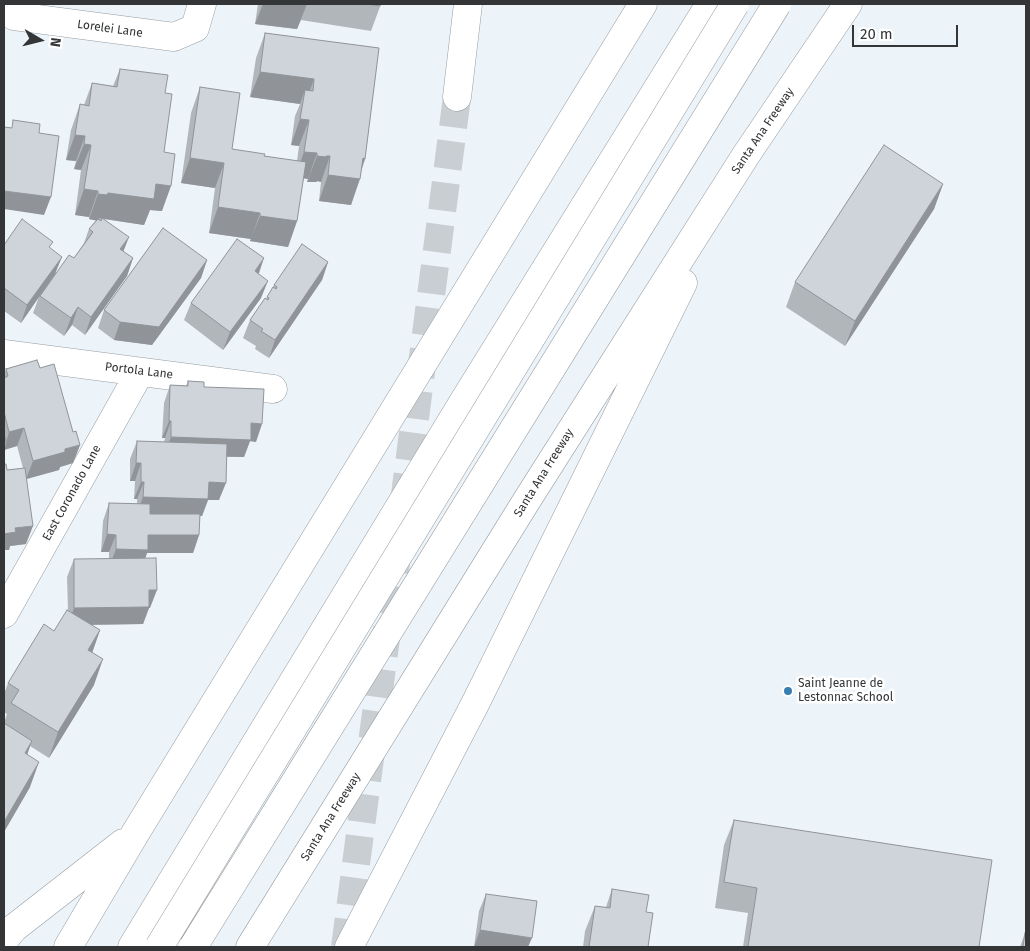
<!DOCTYPE html>
<html>
<head>
<meta charset="utf-8">
<style>
  body { margin:0 }
  #map { position:relative; width:1030px; height:951px; overflow:hidden; background:#edf4f9; font-family:"Fira Sans",sans-serif }
  canvas { display:block }
  .frame { position:absolute; inset:0; border:5px solid #333537; pointer-events:none }
  .north { position:absolute; left:15px; top:15px; width:50px; height:50px; -webkit-text-stroke:4px #fff; paint-order:stroke; rotate:98deg; font-size:14px; font-weight:700; line-height:20px; text-align:center; color:#333537 }
  .north::after { content:''; display:block; margin:auto; width:18px; height:22px; background:#333537; clip-path:polygon(50% 0,100% 100%,50% 72%,0 100%) }
  .scale { position:absolute; left:852px; top:25px; width:106px; height:22px; box-sizing:border-box; border:2px solid #333537; border-top:0; padding-left:6px; font-size:15px; line-height:18px; white-space:nowrap; color:#333537; -webkit-text-stroke:4px #fff; paint-order:stroke }
</style>
</head>
<body>
<div id="map">
<canvas width="1030" height="951"></canvas>
<div class="frame"></div>
<div class="north">N</div>
<div class="scale">20 m</div>
</div>
<script>
const ctx = document.querySelector('canvas').getContext('2d');
ctx.lineJoin = 'round';
const shape = rows => new Path2D(rows.map(r => 'M' + r).join(''));
function strokePath(path, color, width, dash) { ctx.strokeStyle = color; ctx.lineWidth = width; ctx.lineCap = dash ? 'butt' : 'round'; ctx.setLineDash(dash || []); ctx.stroke(path); }
function fillPath(path, color) { ctx.fillStyle = color; ctx.fill(path, 'evenodd'); }
function write(font, color, halo, rows, align = 'center') {
  ctx.font = font + ' "Fira Sans",sans-serif'; ctx.lineWidth = 5; ctx.setLineDash([]); ctx.textBaseline = 'middle'; ctx.strokeStyle = halo; ctx.fillStyle = color; for (const [text, x, y, turn = 0] of rows) {
    ctx.save(); ctx.translate(x, y); ctx.rotate((+turn || 0) * Math.PI / 180); ctx.textAlign = isNaN(turn) ? turn : align; if (halo) ctx.strokeText(text, 0, 0); ctx.fillText(text, 0, 0); ctx.restore();
  }
}
strokePath(shape([
  [404,502,457,97],
  [345,947,397,555]
]), '#c8ced2', 28, [28, 14]);
const minor = shape([
  [5,4,14,16,174,37,195,28,202,4],
  [4,354,273,389],
  [4,614,140,372]
]);
const tertiary = shape([
  [457,97,468,4]
]);
const motorway = shape([
  [4,940,14,928,123,843],
  [68,947,136,832,643,4],
  [132,947,465,399,710,4],
  [250,947,527,500,746,155,848,4],
  [349,947,475,704,683,283]
]);
strokePath(minor, '#969ca1', 29);
strokePath(tertiary, '#969ca1', 29);
strokePath(motorway, '#969ca1', 29);
strokePath(minor, '#fff', 28);
strokePath(tertiary, '#fff', 28);
strokePath(motorway, '#fff', 28);
const motorwayBridge = shape([
  [159,947,735,4],
  [193,947,777,4]
]);
strokePath(motorwayBridge, '#969ca1', 29, []);
strokePath(motorwayBridge, '#fff', 28);
fillPath(shape([
  [258,4,381,4,371,31,301,20,297,29,255,24],
  [265,33,379,48,365,159,351,205,319,201,321,182,317,181,317,182,307,182,308,179,303,178,297,221,288,247,250,241,251,239,209,233,215,188,181,183,191,113,200,87,232,149,264,156,297,161,299,146,291,145,295,116,300,104,250,97,256,58],
  [120,69,165,93,164,152,162,211,150,210,144,225,103,219,124,252,133,258,127,276,85,335,72,325,64,336,33,313,39,297,21,323,4,311,4,245,50,248,56,274,74,258,84,243,89,229,96,220,89,219,89,217,75,215,81,170,74,169,76,161,66,160,71,130,80,104,84,105,92,83,113,86],
  [943,184,934,209,845,346,786,307,795,282],
  [207,260,201,278,152,345,114,340,98,328,104,310],
  [328,262,322,280,269,358,255,349,256,346,243,338,250,320,266,299,274,285],
  [259,274,261,298,223,350,184,320,191,303],
  [40,368,80,445,73,463,60,467,59,470,27,479,26,544,10,546,9,550,7,470,23,468,17,446,4,450,4,375,6,369],
  [188,381,204,387,256,442,250,441,244,457,227,457,219,500,208,500,202,516,200,516,199,535,193,553,147,553,145,558,150,608,149,608,143,624,91,625,100,630,92,653,94,685,49,758,30,746,27,755,30,787,4,832,4,723,7,714,4,712,4,694,8,683,54,631,68,610,67,577,74,559,109,559,109,552,101,552,103,521,109,503,137,504,137,499,134,499,135,481,130,481,130,459,137,441,164,442,165,438,162,438,164,403,170,385,186,386],
  [734,820,979,947,743,947,748,913,715,908,724,845],
  [612,889,646,912,648,947,583,947,585,931,595,906,606,907],
  [486,894,528,947,474,947,479,911],
  [1025,933,1026,947,1020,947]
]), '#b1b6bb');
fillPath(shape([
  [263,4,307,4,297,29,255,24],
  [260,72,314,79,305,105,305,90,300,104,250,97],
  [300,119,309,120,299,146,291,145],
  [75,135,85,136,76,161,66,160],
  [84,144,91,145,81,170,74,169],
  [304,152,317,153,308,179,295,177],
  [317,156,330,156,321,182,317,181,317,182,307,182],
  [190,158,224,163,215,188,181,183],
  [363,158,365,159,358,179,360,179,351,205,319,201,328,175],
  [156,184,171,186,162,211,150,210,144,225,99,218,98,221,89,219,98,194],
  [943,184,934,209,845,346,855,321],
  [84,189,98,191,89,217,75,215],
  [4,191,51,197,44,215,4,209],
  [218,207,260,213,251,239,209,233],
  [260,216,297,221,288,247,250,241],
  [129,237,122,255,120,249],
  [62,257,55,274,21,323,27,305],
  [133,258,127,276,85,335,91,317],
  [264,258,258,276,255,271],
  [207,260,201,278,152,345,114,340,120,322],
  [328,262,322,280,269,358,275,340],
  [268,281,261,298,223,350,230,332],
  [78,307,72,325,64,336,71,318],
  [169,421,171,421,165,438,162,438],
  [251,423,262,424,256,442,250,441,244,457,164,455,171,437],
  [24,428,17,446,4,450,9,432],
  [80,445,73,463,60,467,59,470,26,479,33,461,65,449],
  [136,463,141,463,135,481,130,481],
  [141,482,144,482,137,499,134,499],
  [209,482,226,483,219,500,208,500,202,516,136,515,143,497],
  [33,526,26,544,10,546,9,550,4,550,4,534,15,528],
  [107,534,116,535,109,552,101,552],
  [148,535,199,535,193,553,147,553,142,568,109,567,116,549],
  [149,590,157,590,150,608,149,608,143,624,68,625,74,608],
  [100,630,91,656,88,650],
  [103,659,94,685,49,758,58,732],
  [32,741,23,766,25,753],
  [39,762,30,787,4,832,4,822],
  [480,930,532,938,528,947,474,947]
]), '#909499');
const building = shape([
  [367,4,381,4,380,6,367,4],
  [265,33,379,48,365,159,363,158,360,179,328,175,330,156,326,156,326,157,317,156,317,153,304,152,309,120,300,119,305,90,313,91,314,79,260,72,265,33],
  [120,69,168,75,165,93,172,94,164,152,175,154,171,186,156,184,154,199,108,193,107,195,98,194,98,191,84,189,91,145,84,144,85,136,75,135,80,104,89,106,92,83,117,87,120,69],
  [200,87,240,93,232,149,265,154,264,156,306,162,297,221,260,216,260,213,218,207,224,163,190,158,200,87],
  [13,120,40,124,39,133,59,136,51,197,4,191,4,127,12,128,13,120],
  [884,145,943,184,855,321,795,282,884,145],
  [102,218,129,237,120,249,133,258,91,317,78,307,71,318,40,296,69,255,74,258,93,232,89,229,98,219,101,221,102,218],
  [22,219,53,242,49,247,62,257,27,305,4,288,4,245,22,219],
  [163,228,207,260,159,327,120,322,104,310,163,228],
  [237,239,264,258,255,271,268,281,230,332,191,303,237,239],
  [302,244,328,262,275,340,261,331,263,329,250,320,265,298,268,300,269,298,267,297,273,287,276,289,277,287,274,285,302,244],
  [37,360,40,368,54,364,73,432,76,431,80,445,65,449,65,452,33,461,24,428,9,432,4,412,4,378,8,376,6,369,37,360],
  [188,381,204,382,204,387,264,389,262,424,251,423,251,440,171,437,171,421,169,421,170,385,188,386,188,381],
  [4,434,6,441,4,442,4,434],
  [137,441,227,444,226,483,209,482,208,499,143,497,144,482,141,482,141,463,136,463,137,441],
  [4,464,6,464,7,470,25,468,33,526,15,528,16,532,4,534,4,464],
  [109,503,150,504,150,514,200,514,199,535,148,535,148,550,116,549,116,535,107,534,109,503],
  [156,558,157,590,149,590,149,607,74,608,74,559,156,558],
  [67,610,100,630,88,650,103,659,58,732,11,703,19,690,8,683,44,624,54,631,67,610],
  [4,723,32,741,25,753,39,762,4,822,4,723],
  [734,820,992,860,979,947,748,947,757,888,724,882,734,820],
  [612,889,649,895,646,912,653,913,648,947,589,947,595,906,610,908,612,889],
  [486,894,537,901,532,938,480,930,486,894],
  [1025,933,1026,933,1026,947,1023,947,1025,933]
]);
fillPath(building, '#ced4da');
strokePath(building, '#909499', 1);
for (const [x, y, r, color] of [
  [788,691,5,"#377fb3"]
]) { const dot = new Path2D(); dot.arc(x, y, r, 0, 2 * Math.PI); ctx.fillStyle = color; ctx.fill(dot); strokePath(dot, '#fff', 2); }
write('12px', '#333537', '#fff', [
  ["Lorelei Lane",110,29,8],
  ["Santa Ana Freeway",763,131,-56],
  ["Portola Lane",139,371,7],
  ["Santa Ana Freeway",544,473,-58],
  ["East Coronado Lane",72,493,-61],
  ["Santa Ana Freeway",331,817,-58]
]);
write('12px', '#333537', '#fff', [
  ["Saint Jeanne de",798,684],
  ["Lestonnac School",798,698]
], 'left');
</script>
</body>
</html>
